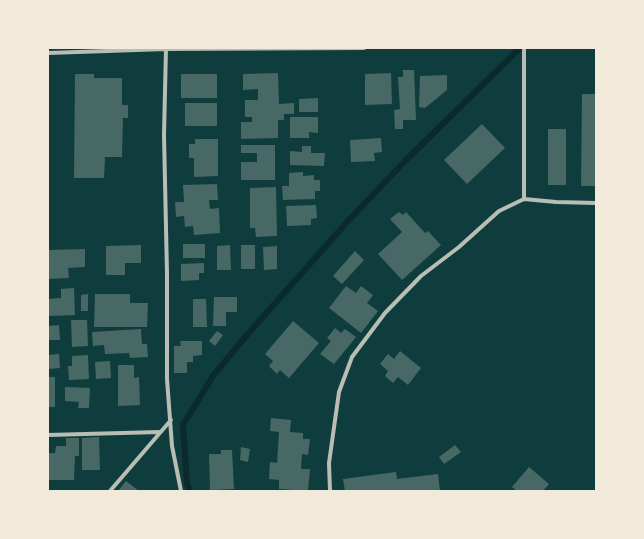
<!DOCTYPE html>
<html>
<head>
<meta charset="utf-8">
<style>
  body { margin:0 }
  #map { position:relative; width:644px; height:539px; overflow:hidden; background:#0f3d3e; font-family:"Exo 2",sans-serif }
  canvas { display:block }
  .frame { position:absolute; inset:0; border:49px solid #f1e9da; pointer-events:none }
</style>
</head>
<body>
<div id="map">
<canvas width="644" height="539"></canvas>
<div class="frame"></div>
</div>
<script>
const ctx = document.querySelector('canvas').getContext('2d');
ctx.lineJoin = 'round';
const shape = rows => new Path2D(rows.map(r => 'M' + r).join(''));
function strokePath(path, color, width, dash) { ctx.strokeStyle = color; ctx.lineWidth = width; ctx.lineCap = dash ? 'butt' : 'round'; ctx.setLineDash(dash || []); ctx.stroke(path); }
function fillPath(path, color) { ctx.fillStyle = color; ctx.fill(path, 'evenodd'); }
strokePath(shape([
  [190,491,187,484,183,425,213,376,246,336,348,221,405,161,520,48]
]), '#0a2a2b', 6);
fillPath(shape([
  [403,70,414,70,416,120,403,120,403,129,395,129,394,110,400,109,398,77,403,77],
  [278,73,279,104,294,103,294,114,284,114,284,120,278,120,278,138,241,139,241,122,252,122,252,117,245,117,245,100,258,100,258,89,243,90,243,74],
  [391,73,392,104,365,105,365,74],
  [75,74,94,74,94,78,122,78,122,105,128,105,128,118,123,118,122,157,105,157,104,178,74,178],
  [181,74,217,74,217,98,181,98],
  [447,75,447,90,425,108,419,107,420,76],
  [582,94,596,94,596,186,581,186],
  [318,98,318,112,299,112,299,99],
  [185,103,217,103,217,126,185,126],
  [290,117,318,117,318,133,309,132,309,138,290,138],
  [482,124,505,148,467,184,444,160],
  [548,129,566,129,566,185,548,185],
  [381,138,382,152,374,153,375,161,351,162,350,140],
  [195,139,218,139,218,176,194,177,194,158,189,158,189,144,195,144],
  [241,145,275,145,275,180,241,180,241,162,257,162,257,153,241,153],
  [302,146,311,146,311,153,325,153,324,166,290,165,290,151,302,152],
  [303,172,303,176,314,175,314,180,320,180,320,191,315,191,315,199,283,200,282,186,289,186,289,173],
  [217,184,218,200,209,200,210,209,219,208,220,233,194,235,193,226,185,227,184,216,176,217,175,202,184,202,183,185],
  [276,187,277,236,256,237,255,228,250,228,250,188],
  [316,205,317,218,311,219,311,225,287,226,286,206],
  [399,212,403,215,406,212,425,233,428,231,441,245,402,280,378,254,402,232,390,219],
  [183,244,205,244,205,258,183,258],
  [141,245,141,263,125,263,125,275,106,275,106,246],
  [230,245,231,270,217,270,217,246],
  [241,245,255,245,255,269,241,269],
  [277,246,277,269,264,270,263,247],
  [85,249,85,267,68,268,69,278,48,279,48,250],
  [355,251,364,260,342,284,333,276],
  [204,263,204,273,199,273,199,280,181,281,181,264],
  [346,286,356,293,361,286,373,295,367,303,378,311,361,333,329,308],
  [74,288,75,315,48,316,48,299,61,298,61,289],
  [88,294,88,311,81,311,81,295],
  [95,294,130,294,130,303,148,303,147,327,94,327],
  [214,297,237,297,237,312,226,312,226,326,213,326],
  [193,299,206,299,207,327,193,327],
  [71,320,87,320,88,346,72,347],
  [293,321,319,343,289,378,280,370,277,374,269,366,273,361,265,354],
  [59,325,60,340,48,340,48,326],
  [335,328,341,333,345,329,356,337,334,364,320,354,331,341,327,338],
  [141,329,142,344,147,344,148,357,130,358,129,353,105,354,104,345,93,346,92,332],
  [217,331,223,335,215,346,209,341],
  [180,341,202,341,202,355,193,356,193,362,187,362,187,373,174,373,174,346,181,346],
  [400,351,421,368,408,385,398,377,393,383,385,376,388,371,380,364,388,354,394,359],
  [59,354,60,368,48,369,48,355],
  [88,355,89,379,69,380,68,366,72,366,72,356],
  [110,361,111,378,96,379,95,362],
  [118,365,134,365,134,378,139,377,140,405,118,406],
  [48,377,55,377,55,407,48,407],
  [65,387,90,388,89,408,78,408,79,402,65,401],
  [271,418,291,420,290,432,303,433,303,439,310,439,308,455,302,454,301,469,310,469,308,491,279,489,279,480,269,479,270,462,277,463,279,432,270,431],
  [99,437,100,470,82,470,82,438],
  [66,438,79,438,79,456,75,456,74,480,48,480,48,453,55,453,56,446,66,446],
  [455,445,461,452,444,464,439,457],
  [241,447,250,449,248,462,240,460],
  [221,450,232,450,234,489,210,490,209,454,221,454],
  [529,467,549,484,543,491,517,491,512,487],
  [396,472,397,479,438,474,440,491,345,491,343,479],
  [126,481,139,491,118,491]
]), '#486865');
strokePath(shape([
  [166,48,164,135,167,274,167,379,172,446,181,491],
  [524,48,524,199],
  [48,53,166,49,364,48],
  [48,435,159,432],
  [110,491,171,420],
  [330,491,329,463,339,392,352,357,385,313,421,276,459,247,499,211,524,199,556,202,596,203]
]), '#b8beb3', 4);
</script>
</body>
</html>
